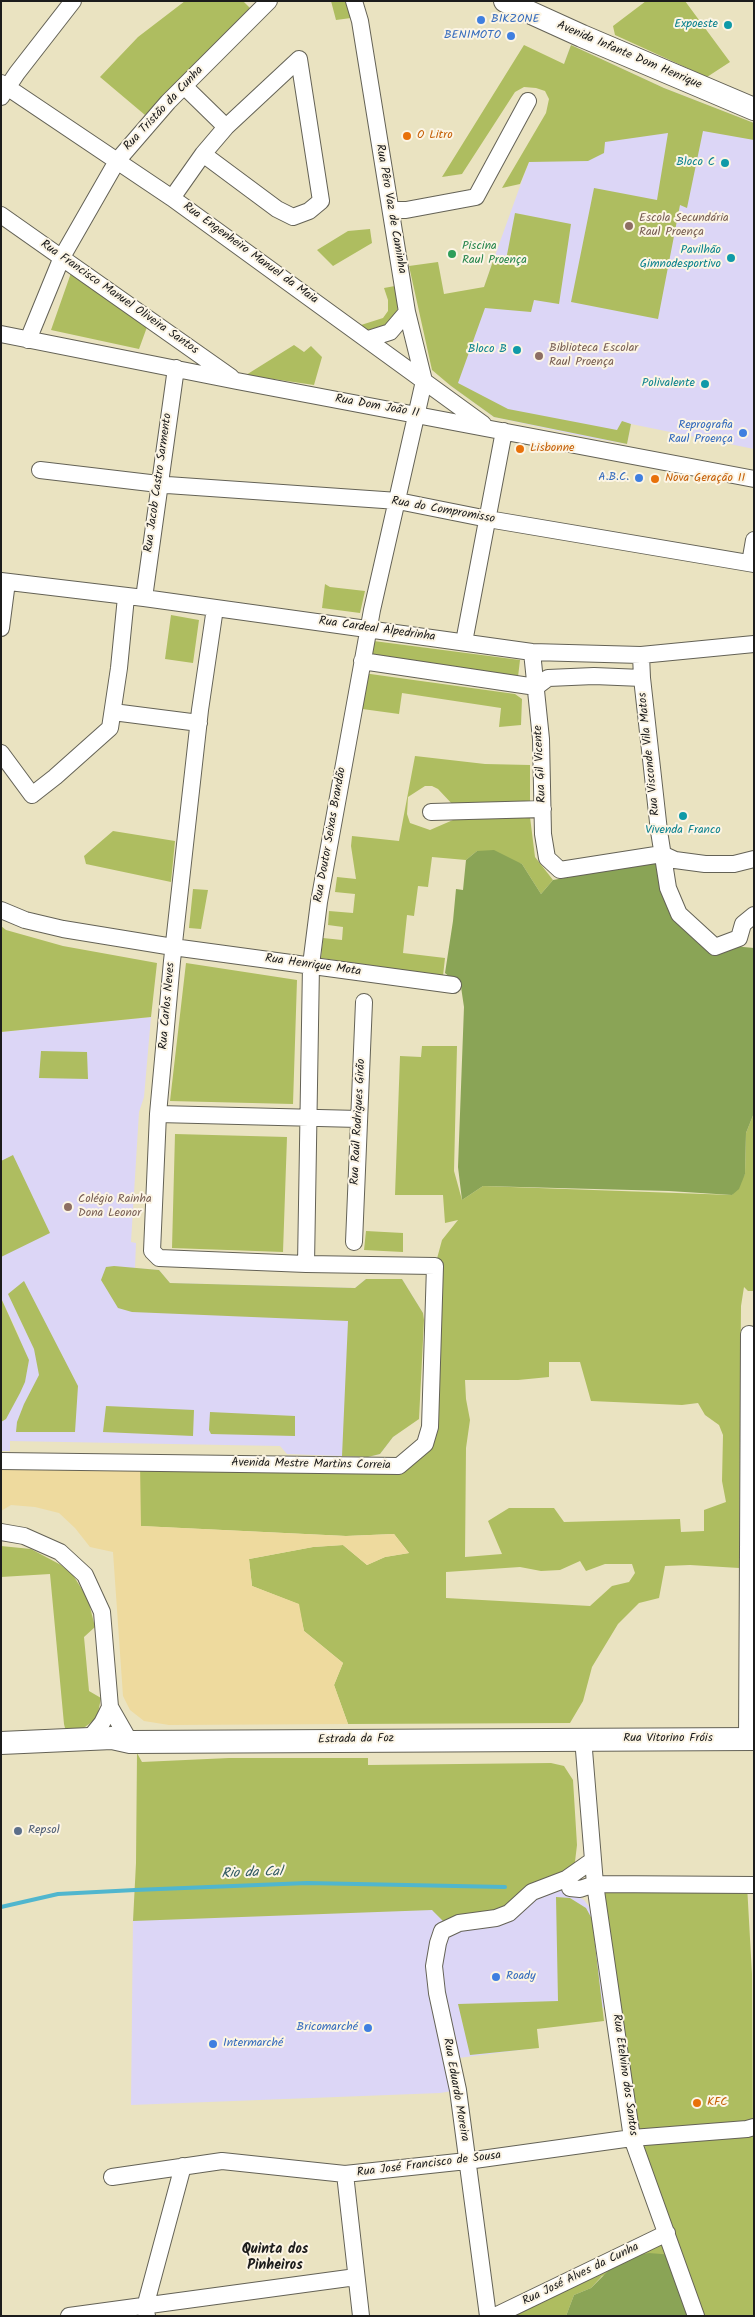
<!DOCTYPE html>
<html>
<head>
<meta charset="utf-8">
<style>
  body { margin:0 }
  #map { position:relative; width:755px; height:2317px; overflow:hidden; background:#eae3c1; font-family:Kalam,sans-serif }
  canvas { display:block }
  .frame { position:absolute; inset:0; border:2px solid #1c1c1c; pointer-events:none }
</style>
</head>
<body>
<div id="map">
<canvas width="755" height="2317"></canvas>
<div class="frame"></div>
</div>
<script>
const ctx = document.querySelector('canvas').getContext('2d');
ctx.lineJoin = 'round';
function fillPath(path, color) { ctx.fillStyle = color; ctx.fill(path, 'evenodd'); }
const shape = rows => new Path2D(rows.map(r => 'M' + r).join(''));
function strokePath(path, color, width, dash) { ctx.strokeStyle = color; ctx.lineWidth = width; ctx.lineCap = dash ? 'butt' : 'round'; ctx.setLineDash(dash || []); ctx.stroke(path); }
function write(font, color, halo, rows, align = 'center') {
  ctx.font = font + ' Kalam,sans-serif'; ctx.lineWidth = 4; ctx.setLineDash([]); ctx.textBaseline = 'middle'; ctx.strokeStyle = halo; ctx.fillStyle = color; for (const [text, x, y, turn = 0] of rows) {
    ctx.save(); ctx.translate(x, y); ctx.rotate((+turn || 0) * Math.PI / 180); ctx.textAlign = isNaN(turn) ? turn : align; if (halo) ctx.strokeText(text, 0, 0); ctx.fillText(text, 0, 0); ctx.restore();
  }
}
fillPath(shape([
  [571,45,664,88,754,123,754,449,631,424,627,444,586,437,494,417,451,386,493,261],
  [151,1017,144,1097,139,1112,131,1242,136,1243,135,1268,159,1270,170,1283,355,1288,366,1279,402,1279,423,1313,401,1430,393,1437,380,1454,368,1457,287,1454,280,1446,10,1441,10,1451,1,1451,1,1422,6,1419,19,1336,1,1298,1,1032],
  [551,1882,584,1900,596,1916,607,2007,538,2019,535,2048,451,2059,458,2090,440,2093,131,2105,133,1916]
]), '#dcd6f6');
fillPath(shape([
  [185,1,243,1,250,8,145,115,100,77,138,37],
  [331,1,345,1,351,18,336,20],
  [646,1,685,1,730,62,707,77,615,35,613,26],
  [524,45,564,64,571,45,664,88,754,123,754,140,703,131,687,208,680,205,658,319,571,302,594,188,657,200,668,133,605,142,604,153,588,161,529,162,520,184,502,188,546,113,549,99,545,91,536,88,524,87,515,92,462,174,442,177],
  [515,213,571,224,559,304,534,300,531,312,485,308,458,383,508,409,617,430,622,421,631,424,627,444,494,417,451,386,432,370,409,266,438,262,444,294,484,287,493,261,506,260],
  [370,229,372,243,333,266,317,250,348,231],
  [71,273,147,327,139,349,51,330],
  [395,286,398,307,396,314,388,324,368,330,361,325,383,318,388,311,388,300,384,288],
  [294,345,304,352,311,346,322,357,314,385,246,375],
  [325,584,330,587,365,591,360,613,322,608],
  [171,615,199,620,193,663,165,659],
  [366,640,520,660,518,677,367,659],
  [363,673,515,694,522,699,521,725,499,727,501,708,402,693,399,714,355,708],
  [415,756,485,764,530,765,530,801,454,806,438,789,432,786,425,786,408,797,407,814,410,823,430,830,453,820,530,817,535,857,553,880,541,894,522,864,477,851,466,860,432,857,428,887,418,886,414,916,407,915,403,953,445,958,443,976,321,958,323,938,342,940,343,927,328,925,329,911,353,913,355,894,335,892,337,877,356,879,351,846,352,836,399,841],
  [113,831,175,841,171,882,86,864,84,856],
  [193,889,208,890,201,929,189,928],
  [1,926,6,930,63,946,157,963,151,1017,1,1032],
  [186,963,297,980,293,1104,170,1101],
  [422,1046,457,1046,454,1171,462,1200,483,1186,732,1195,745,1174,746,1133,754,1113,754,1291,748,1291,744,1287,741,1306,739,1568,690,1565,665,1566,659,1598,639,1603,618,1624,592,1667,583,1701,570,1723,348,1724,334,1685,343,1663,304,1631,298,1604,252,1586,249,1559,313,1547,343,1545,367,1565,385,1557,409,1553,394,1534,346,1536,140,1526,140,1463,399,1466,425,1444,435,1266,442,1240,458,1220,445,1223,443,1195,395,1195,400,1056,421,1057],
  [549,1362,580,1362,591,1401,682,1405,698,1403,705,1415,719,1425,723,1435,722,1481,726,1502,704,1510,704,1531,681,1532,680,1519,564,1522,554,1508,509,1508,488,1521,502,1554,465,1557,466,1448,470,1420,466,1399,465,1380,518,1380,549,1377],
  [580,1561,586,1571,605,1564,632,1564,635,1573,629,1582,612,1586,590,1606,446,1598,446,1572,520,1567,541,1571,560,1570],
  [41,1051,87,1052,88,1079,39,1078],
  [175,1134,287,1137,283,1252,172,1248],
  [13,1155,50,1233,1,1257,1,1161],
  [366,1231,403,1233,403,1252,364,1250],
  [114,1266,159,1270,170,1283,355,1288,366,1279,402,1279,423,1313,424,1320,419,1419,393,1437,380,1454,368,1457,342,1456,348,1321,132,1312,118,1308,101,1280,106,1267],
  [24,1281,78,1386,75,1432,16,1432,17,1422,24,1404,39,1375,34,1349,8,1294],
  [1,1298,29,1360,25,1382,20,1393,6,1419,1,1422],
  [106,1406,194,1410,193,1436,103,1432],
  [210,1412,295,1416,295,1436,211,1434,209,1430],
  [1,1546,31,1549,61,1565,73,1575,88,1599,95,1627,84,1637,89,1691,101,1698,97,1718,81,1730,66,1732,64,1724,50,1574,1,1577],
  [137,1753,142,1762,229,1758,368,1758,368,1765,551,1763,564,1766,573,1780,577,1845,574,1870,507,1908,445,1923,432,1910,133,1921,136,1863],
  [747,1885,752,1974,754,2316,696,2316,632,2138,604,1892],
  [556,1897,570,1898,586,1908,592,1919,604,2021,537,2029,539,2048,470,2055,458,2004,558,2001],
  [665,2237,670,2254,602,2276,591,2288,574,2295,566,2316,494,2316]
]), '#aebd60');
fillPath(shape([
  [494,850,522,864,541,894,553,880,660,861,671,894,712,944,754,948,754,1113,746,1133,745,1174,739,1189,732,1195,669,1191,483,1186,462,1200,458,1167,464,1007,461,987,445,973,453,921,456,889,463,890,466,860,477,851],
  [649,2253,674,2255,696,2316,566,2316,574,2295,591,2288,612,2267,630,2257]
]), '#8aa456');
fillPath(shape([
  [1,1461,140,1463,141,1526,346,1536,394,1534,409,1553,385,1557,367,1565,343,1545,313,1547,249,1559,252,1586,299,1604,304,1631,343,1663,334,1685,348,1724,169,1725,144,1721,130,1710,123,1696,113,1552,90,1547,75,1528,59,1513,35,1507,11,1505,1,1511]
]), '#eeda9e');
strokePath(shape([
  [1,1907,58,1894,135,1890,307,1883,505,1887]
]), '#50b6ce', 4);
const minor = shape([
  [1,83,172,198,483,424],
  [184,86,226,127],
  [1,97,17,73,73,1],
  [172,198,203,154,226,127,299,59,321,201,309,211,293,217,277,209,203,154],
  [391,210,406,210,476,197,528,101],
  [1,215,231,377],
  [1,334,237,381,754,479],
  [368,339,390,332,407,312],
  [28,340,62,257,117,161,168,102,269,1],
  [40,470,167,485,398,501,488,519,754,564],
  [750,563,754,540],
  [1,581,144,598,532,652,641,655,754,644],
  [144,598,176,368],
  [1,628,7,582],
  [464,642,504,431],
  [532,652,541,739,543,834,547,858,560,870,662,854],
  [641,655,642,678,659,831,668,888,679,914,715,947,739,938,743,924,754,915],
  [362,661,536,687,548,678,594,676,642,678],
  [113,712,199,723],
  [1,753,32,795,55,777,110,728,119,668,126,597],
  [431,812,543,809],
  [662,854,675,860,705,864,734,864,754,859],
  [1,910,25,920,63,929,173,947,453,985],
  [158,1114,359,1119],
  [354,1242,364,1002],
  [306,1264,311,965,319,902,372,610,424,381,407,312,360,21,354,1],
  [749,1334,748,1552,754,1552],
  [1,1461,399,1466,425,1444,430,1427,435,1266,306,1264,159,1258,152,1251,158,1114,172,961,200,710,215,608],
  [1,1532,24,1536,60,1552,85,1575,102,1612,110,1707,130,1742],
  [583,1738,595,1884,632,2138,696,2316],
  [89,1739,102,1723,110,1707],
  [747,1739,748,1552],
  [570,1888,580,1889,595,1884,754,1885],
  [345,2174,361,2316],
  [112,2177,222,2161,345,2174,467,2161,632,2138,747,2129,754,2127],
  [69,2316,356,2277],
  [147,2316,145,2307,183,2166],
  [488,2316,458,2090,437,1993,434,1966,438,1943,442,1931,459,1923,496,1918,509,1913,532,1892,566,1879,593,1860],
  [495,2316,667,2233]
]);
const secondary = shape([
  [505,1,582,36,754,109],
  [1,1743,112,1738,130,1742,754,1739]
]);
strokePath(minor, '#646256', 18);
strokePath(secondary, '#646256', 24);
strokePath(minor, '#fff', 16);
strokePath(secondary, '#fff', 22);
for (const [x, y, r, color] of [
  [481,20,5,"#3f7fe0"],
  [728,25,5,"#0f9aa8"],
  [511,36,5,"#3f7fe0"],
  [407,136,5,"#e8710a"],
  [725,163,5,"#0f9aa8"],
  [629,226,5,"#8d6e63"],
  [452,254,5,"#2e9e5b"],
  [731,258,5,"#0f9aa8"],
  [517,350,5,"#0f9aa8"],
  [539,356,5,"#8d6e63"],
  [705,384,5,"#0f9aa8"],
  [743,433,5,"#3f7fe0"],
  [520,449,5,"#e8710a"],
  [639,478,5,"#3f7fe0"],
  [655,479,5,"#e8710a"],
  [683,816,5,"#0f9aa8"],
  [68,1207,5,"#8d6e63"],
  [18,1831,5,"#5c6f8a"],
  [496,1977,5,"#3f7fe0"],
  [368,2028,5,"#3f7fe0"],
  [213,2044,5,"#3f7fe0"],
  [697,2103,5,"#e8710a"]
]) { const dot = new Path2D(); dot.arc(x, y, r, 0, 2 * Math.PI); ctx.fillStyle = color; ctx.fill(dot); strokePath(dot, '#fcf5e5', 2); }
write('12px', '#366cbe', '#fcf5e5', [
  ["BIKZONE",491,20,"left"],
  ["BENIMOTO",501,36],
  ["Reprografia",733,426],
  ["Raul Proença",733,440],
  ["A.B.C.",629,478],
  ["Roady",506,1977,"left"],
  ["Bricomarché",358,2028],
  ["Intermarché",223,2044,"left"]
], 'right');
write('12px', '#0d838f', '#fcf5e5', [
  ["Expoeste",718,25],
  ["Bloco C",715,163],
  ["Pavilhão",721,251],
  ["Gimnodesportivo",721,265],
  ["Bloco B",507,350],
  ["Polivalente",695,384],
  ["Vivenda Franco",683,831,"center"]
], 'right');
write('12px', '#1c1c1c', '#fcf5e5', [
  ["Avenida Infante Dom Henrique",629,56,23],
  ["Rua Tristão da Cunha",164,109,-47],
  ["Rua Pêro Vaz de Caminha",390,209,80],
  ["Rua Engenheiro Manuel da Maia",250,254,36],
  ["Rua Francisco Manuel Oliveira Santos",119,298,35],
  ["Rua Dom João II",377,407,10],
  ["Rua Jacob Castro Sarmento",159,483,-82],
  ["Rua do Compromisso",443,511,10],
  ["Rua Cardeal Alpedrinha",377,630,8],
  ["Rua Visconde Vila Matos",650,754,-96],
  ["Rua Gil Vicente",541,764,-93],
  ["Rua Doutor Seixas Brandão",331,835,-80],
  ["Rua Henrique Mota",313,966,8],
  ["Rua Carlos Neves",168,1006,-85],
  ["Rua Raúl Rodrigues Girão",359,1122,-87],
  ["Avenida Mestre Martins Correia",311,1465,1],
  ["Rua Vitorino Fróis",668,1739],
  ["Estrada da Foz",356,1740,-1],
  ["Rua Etelvino dos Santos",624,2075,82],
  ["Rua Eduardo Moreira",455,2090,80],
  ["Rua José Francisco de Sousa",429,2165,-7],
  ["Rua José Alves da Cunha",581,2275,-26]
]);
write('12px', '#c56008', '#fcf5e5', [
  ["O Litro",417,136],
  ["Lisbonne",530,449],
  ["Nova Geração II",665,479],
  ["KFC",707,2103]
], 'left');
write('12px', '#785e54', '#fcf5e5', [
  ["Escola Secundária",639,219],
  ["Raul Proença",639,233],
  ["Biblioteca Escolar",549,349],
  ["Raul Proença",549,363],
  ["Colégio Rainha",78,1200],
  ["Dona Leonor",78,1214]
], 'left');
write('12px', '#27864d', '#fcf5e5', [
  ["Piscina",462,247],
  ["Raul Proença",462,261]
], 'left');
write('12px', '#4e5e75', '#fcf5e5', [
  ["Repsol",28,1831]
], 'left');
write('italic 14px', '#315a63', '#fcf5e5', [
  ["Rio da Cal",252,1874,-2]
]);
write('bold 14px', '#1c1c1c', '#fcf5e5', [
  ["Quinta dos",275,2251],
  ["Pinheiros",275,2267]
]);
</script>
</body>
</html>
